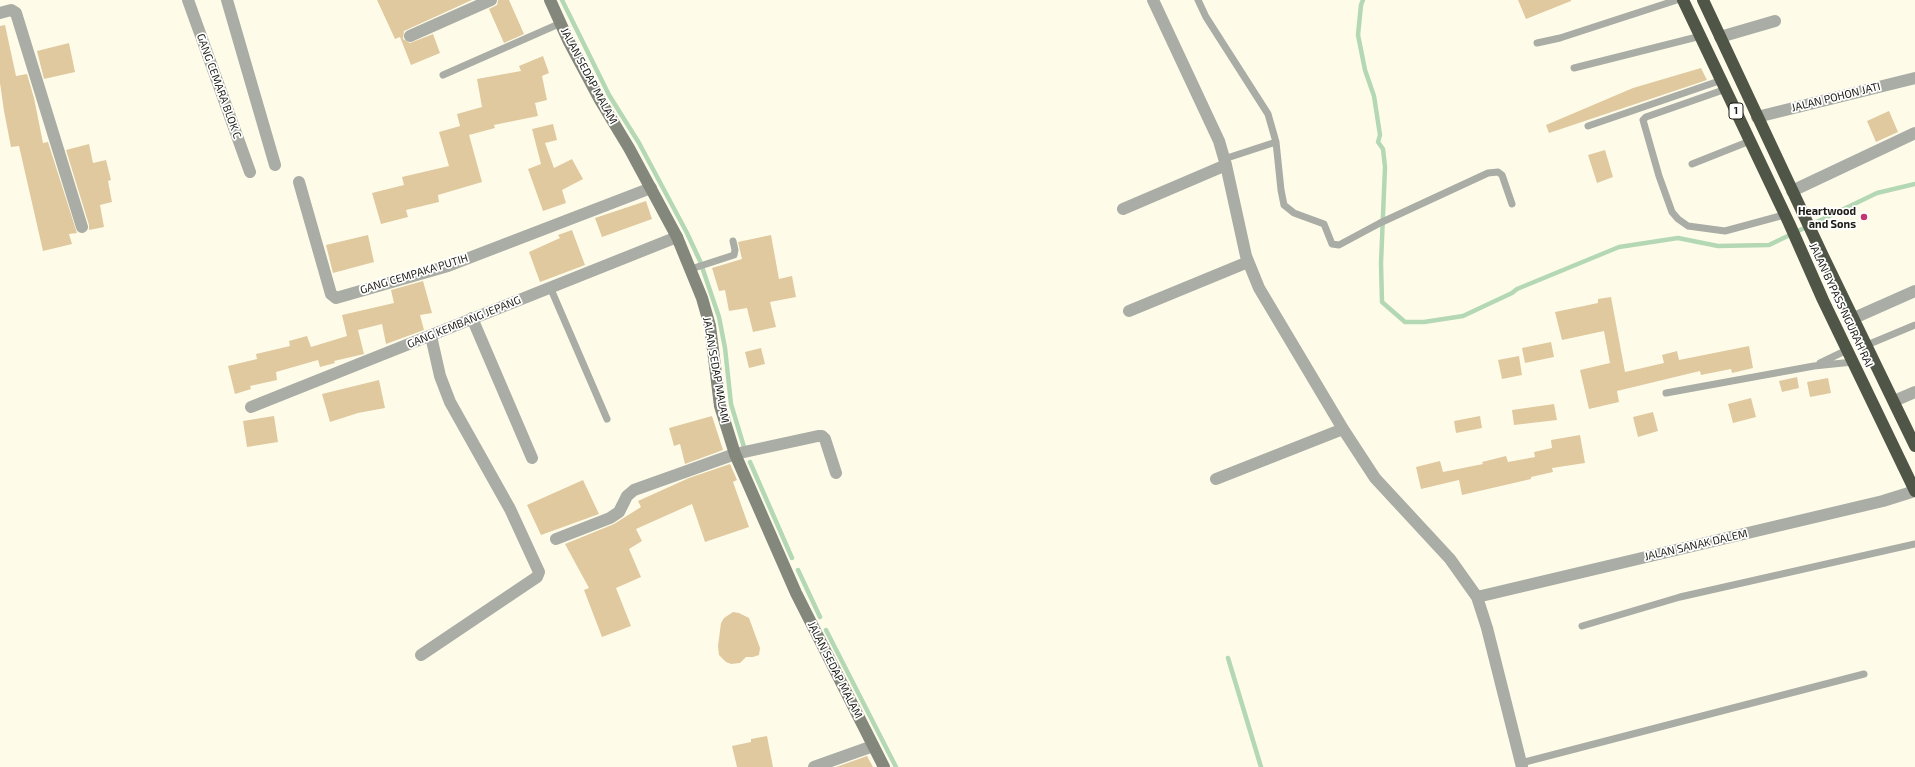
<!DOCTYPE html>
<html>
<head>
<meta charset="utf-8">
<style>
  body { margin:0 }
  canvas { display:block; background:#fefce9 }
</style>
</head>
<body>
<canvas width="1915" height="767"></canvas>
<script>
const ctx = document.querySelector('canvas').getContext('2d');
ctx.lineJoin = 'round';
const shape = rows => new Path2D(rows.map(r => 'M' + r).join(''));
function strokePath(path, color, width, dash) { ctx.strokeStyle = color; ctx.lineWidth = width; ctx.lineCap = dash ? 'butt' : 'round'; ctx.setLineDash(dash || []); ctx.stroke(path); }
function fillPath(path, color) { ctx.fillStyle = color; ctx.fill(path, 'evenodd'); }
function write(font, color, halo, rows, align = 'center') {
  ctx.font = font + ' "Exo 2",sans-serif'; ctx.lineWidth = 3.5; ctx.setLineDash([]); ctx.textBaseline = 'middle'; ctx.strokeStyle = halo; ctx.fillStyle = color; for (const [text, x, y, turn = 0] of rows) {
    ctx.save(); ctx.translate(x, y); ctx.rotate((+turn || 0) * Math.PI / 180); ctx.textAlign = isNaN(turn) ? turn : align; if (halo) ctx.strokeText(text, 0, 0); ctx.fillText(text, 0, 0); ctx.restore();
  }
}
strokePath(shape([
  [562,0,609,95,639,143,687,233,700,261,719,317,725,348,731,404,744,447],
  [1363,0,1361,5,1358,35,1365,70,1374,96,1380,135,1378,142,1383,149,1385,167,1381,263,1382,302,1405,322,1424,322,1463,316,1512,293,1517,289,1619,247,1678,238,1718,246,1769,245,1877,193,1915,184],
  [750,462,792,558],
  [798,570,820,617],
  [826,630,896,767],
  [1228,658,1261,767]
]), '#b4d8b4', 4.5);
fillPath(shape([
  [377,0,472,0,404,31,403,39,410,43,433,34,440,53,411,65,400,37,395,39],
  [498,0,509,0,524,34,504,43,489,9,497,5],
  [1518,0,1571,0,1571,1,1526,19],
  [5,25,16,76,27,74,34,98,43,143,48,142,77,233,69,234,72,244,43,251,19,146,11,147,4,111,0,83,0,26],
  [69,43,75,72,44,79,37,51],
  [543,56,549,73,542,76,547,100,535,103,538,116,494,125,495,128,469,135,482,182,438,195,439,202,406,210,408,217,381,224,372,193,404,185,402,177,449,166,439,132,460,126,457,114,482,107,477,79,521,71,519,66],
  [1701,68,1707,80,1549,133,1546,125,1633,88],
  [1889,111,1898,132,1876,142,1867,121],
  [553,124,557,140,545,143,554,168,572,159,583,179,562,190,566,203,543,211,528,169,541,164,532,129],
  [89,144,93,163,106,160,111,180,108,181,112,202,100,205,104,227,89,230,89,225,66,150],
  [1605,150,1613,177,1597,183,1588,155],
  [646,201,652,219,602,237,595,218],
  [572,230,585,265,540,282,529,252,560,238,558,235],
  [368,235,374,262,333,273,326,245],
  [771,235,779,279,792,276,796,297,770,302,776,327,753,332,747,308,729,311,725,290,719,291,712,268,742,259,738,242],
  [423,281,432,313,420,315,424,330,386,344,382,324,358,330,364,354,334,361,335,363,320,367,318,360,276,372,277,380,250,386,251,389,235,394,228,366,257,359,256,354,290,346,289,341,307,336,311,347,347,336,342,315,394,303,391,290],
  [1611,297,1625,372,1664,363,1662,355,1677,351,1679,360,1749,346,1753,368,1732,373,1731,369,1701,375,1700,371,1617,391,1619,402,1589,409,1580,370,1610,363,1604,331,1562,340,1555,312,1598,303,1598,299],
  [1551,342,1554,357,1525,363,1522,348],
  [761,348,765,364,749,368,745,352],
  [1519,356,1522,375,1502,379,1498,360],
  [1797,377,1799,388,1782,392,1779,381],
  [1828,378,1831,393,1810,397,1807,382],
  [379,380,385,408,358,413,330,422,322,394],
  [1751,398,1756,417,1733,423,1728,404],
  [1554,404,1557,420,1514,425,1512,410],
  [1653,412,1658,431,1638,437,1633,417],
  [274,416,278,442,247,447,243,421],
  [712,416,723,450,685,464,680,444,674,446,669,428],
  [1480,416,1482,428,1456,433,1454,421],
  [1580,435,1585,463,1552,468,1553,472,1531,477,1531,479,1462,495,1459,480,1421,489,1416,467,1440,461,1443,472,1483,464,1482,462,1506,456,1508,462,1535,457,1534,452,1552,448,1551,440],
  [730,464,737,480,733,482,749,527,705,542,692,504,636,529,642,541,629,549,641,577,616,588,631,626,602,637,584,590,589,588,565,544,614,524,641,507,638,501,689,478],
  [583,480,599,514,541,535,527,505],
  [733,612,739,613,749,618,760,648,759,655,753,657,746,657,740,663,731,664,726,662,719,655,718,646,721,623,724,618],
  [767,736,773,767,737,767,732,746,751,742,751,739],
  [867,756,873,767,836,767]
]), '#e0c99f');
strokePath(shape([
  [1198,0,1206,17,1268,114,1276,142,1281,190,1284,205,1294,213,1324,224,1332,244,1339,245,1380,223,1488,173,1498,172,1502,175,1512,204],
  [1537,43,1560,38,1677,0],
  [1574,68,1701,36],
  [443,75,561,23],
  [1726,89,1646,117,1643,120,1659,176,1672,212,1678,219,1688,226,1725,231,1784,215],
  [1588,126,1722,80],
  [1224,159,1276,142],
  [1692,164,1750,141],
  [691,269,734,255,735,250,733,241],
  [550,287,607,419],
  [1867,345,1915,325],
  [1820,363,1847,350],
  [1666,393,1814,366,1853,362],
  [1582,626,1680,597,1915,544],
  [1521,763,1864,674]
]), '#aaada5', 7);
strokePath(shape([
  [188,0,250,172],
  [227,0,275,165],
  [1153,0,1219,141,1226,165,1246,256,1259,288,1343,429,1375,478,1450,559,1477,597,1487,628,1522,767],
  [0,13,11,10,16,13,82,227],
  [410,36,491,0],
  [1720,37,1775,21],
  [1757,117,1915,78],
  [299,182,331,294,336,298,448,266,651,188],
  [1792,191,1915,133],
  [1123,209,1226,165],
  [1129,311,1248,262],
  [472,318,532,458],
  [1854,318,1915,291],
  [1894,401,1915,392],
  [251,407,677,237],
  [1216,479,1343,429],
  [556,539,610,518,619,512,627,496,634,490,735,454,818,436,822,436,825,439,836,473],
  [1477,597,1883,501,1915,491],
  [421,655,537,577,539,572,510,509,450,402,440,376,431,336],
  [814,767,873,746]
]), '#aaada5', 12);
strokePath(shape([
  [550,0,569,42,600,100,629,148,677,237,702,298,710,326,720,406,735,454,796,593,884,767]
]), '#83877c', 12);
strokePath(shape([
  [1683,0,1789,223,1823,300,1915,491],
  [1703,0,1823,256,1915,446]
]), '#505647', 12);
for (const [x, y, r, color] of [
  [1864,217,4,"#c03771"]
]) { const dot = new Path2D(); dot.arc(x, y, r, 0, 2 * Math.PI); ctx.fillStyle = color; ctx.fill(dot); strokePath(dot, '#fff', 1.5); }
for (const [x, y, w] of [
  [1736,111,14]
]) { const box = new Path2D(); box.roundRect(x - w / 2, y - 8, w, 16, 3); ctx.fillStyle = '#fff'; ctx.fill(box); strokePath(box, '#1c1b14', 1); }
write('bold 10px', '#1c1b14', null, [
  ["1",1736,111]
]);
write('11px', '#1c1b14', '#fff', [
  ["JALAN SEDAP MALAM",589,76,62],
  ["GANG CEMARA BLOK C",219,86,70],
  ["JALAN POHON JATI",1836,97,-14],
  ["GANG CEMPAKA PUTIH",414,274,-17],
  ["JALAN BYPASS NGURAH RAI",1841,305,65],
  ["GANG KEMBANG JEPANG",464,322,-22],
  ["JALAN SEDAP MALAM",716,370,80],
  ["JALAN SANAK DALEM",1696,545,-13],
  ["JALAN SEDAP MALAM",835,670,63]
]);
write('bold 11px', '#1c1b14', '#fff', [
  ["Heartwood",1856,211],
  ["and Sons",1856,224]
], 'right');
</script>
</body>
</html>
